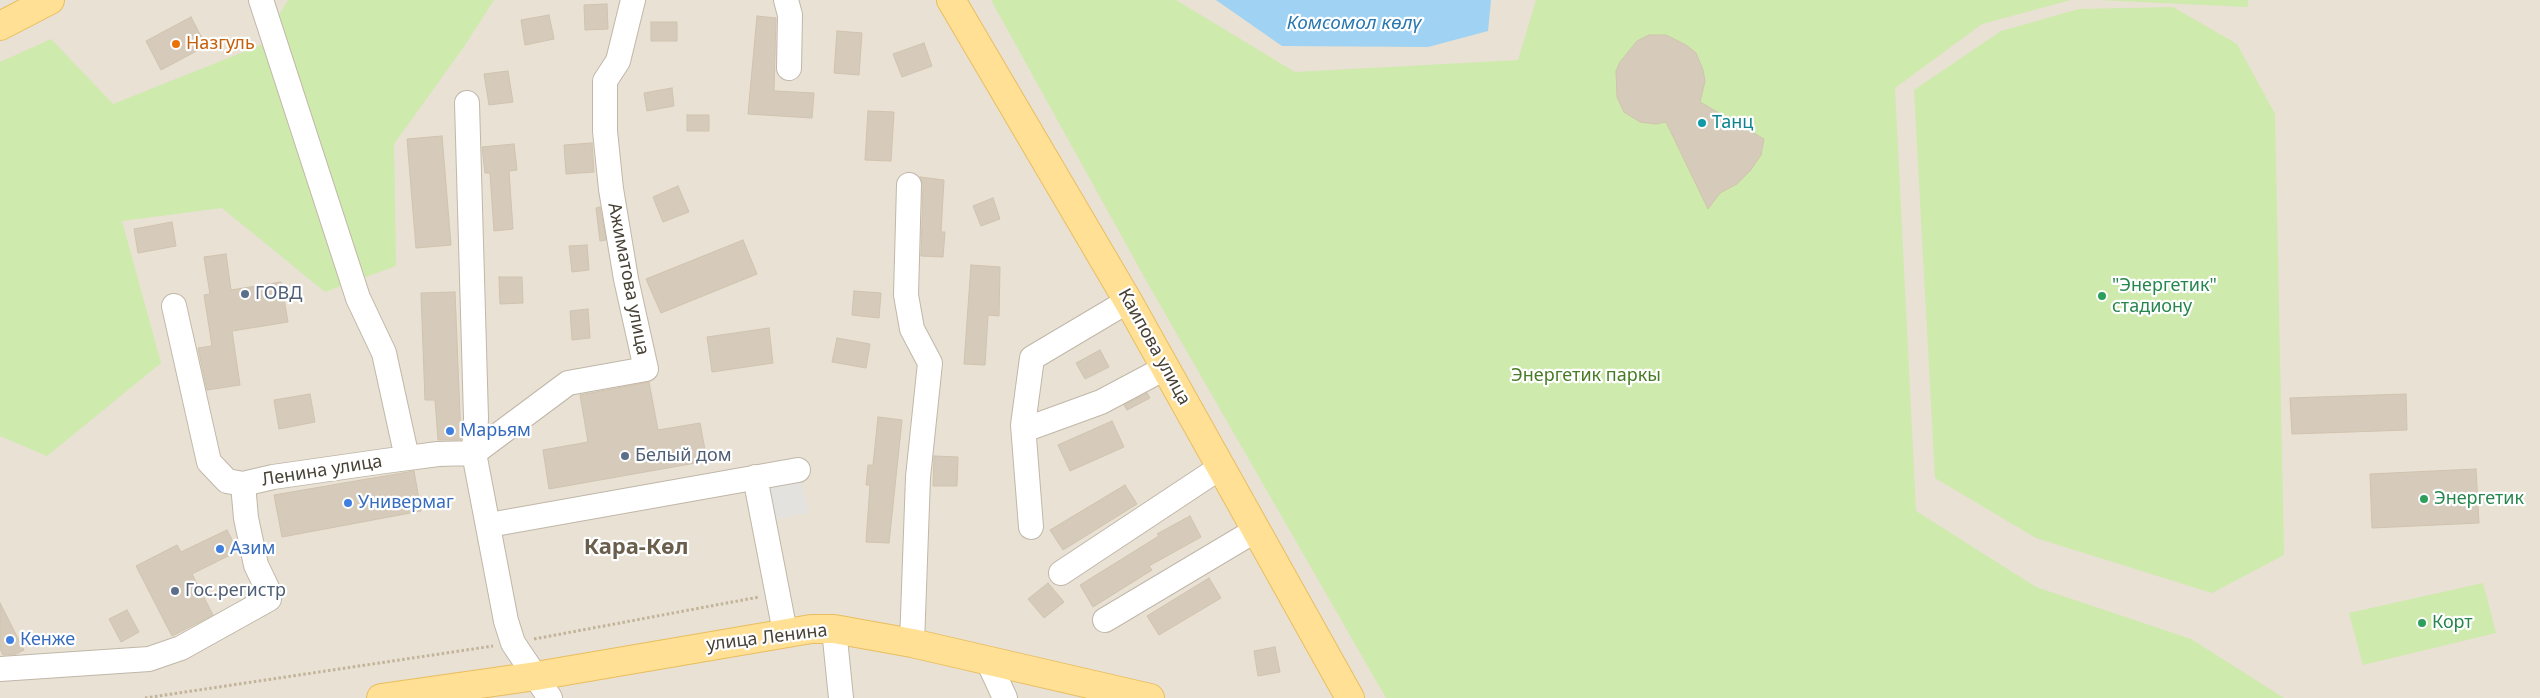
<!DOCTYPE html>
<html>
<head>
<meta charset="utf-8">
<style>
  body { margin:0 }
  canvas { display:block; background:#f4efe6 }
</style>
</head>
<body>
<canvas width="2540" height="698"></canvas>
<script>
const ctx = document.querySelector('canvas').getContext('2d');
ctx.lineJoin = 'round';
function fillPath(path, color) { ctx.fillStyle = color; ctx.fill(path, 'evenodd'); }
const shape = rows => new Path2D(rows.map(r => 'M' + r).join(''));
function strokePath(path, color, width, dash) { ctx.strokeStyle = color; ctx.lineWidth = width; ctx.lineCap = dash ? 'butt' : 'round'; ctx.setLineDash(dash || []); ctx.stroke(path); }
function write(font, color, halo, rows, align = 'center') {
  ctx.font = font + ' "Noto Sans",sans-serif'; ctx.lineWidth = 4.5; ctx.setLineDash([]); ctx.textBaseline = 'middle'; ctx.strokeStyle = halo; ctx.fillStyle = color; for (const [text, x, y, turn = 0] of rows) {
    ctx.save(); ctx.translate(x, y); ctx.rotate((+turn || 0) * Math.PI / 180); ctx.textAlign = isNaN(turn) ? turn : align; if (halo) ctx.strokeText(text, 0, 0); ctx.fillText(text, 0, 0); ctx.restore();
  }
}
fillPath(shape([
  [0,0,2540,0,2540,698,0,698]
]), '#e8e1d4');
fillPath(shape([
  [288,0,494,0,463,48,394,144,396,266,325,292,222,208,122,221,161,363,47,456,0,436,0,62,51,39,113,104,261,45],
  [991,0,1176,0,1295,72,1518,60,1536,0,2071,0,1982,24,1895,88,1916,511,2036,587,2191,639,2284,698,1386,698,1147,282],
  [2098,0,2248,0,2248,7],
  [2173,7,2237,44,2275,114,2284,555,2212,593,2036,538,1935,478,1914,90,2001,31,2079,9],
  [2483,583,2496,633,2363,665,2349,613]
]), '#cfeaad');
fillPath(shape([
  [798,470,809,513,769,521,759,477]
]), '#e4e2de');
fillPath(shape([
  [1216,0,1491,0,1488,31,1428,47,1282,46]
]), '#9fd2f3');
const building = shape([
  [607,4,608,29,585,30,584,5,607,4],
  [549,15,554,39,525,45,521,20,549,15],
  [757,16,776,18,774,91,814,93,812,118,748,114,757,16],
  [191,17,206,46,161,70,146,41,191,17],
  [651,22,677,22,677,41,651,41,651,22],
  [837,31,862,33,859,75,834,73,837,31],
  [1649,35,1666,35,1686,45,1696,53,1703,70,1705,81,1700,102,1764,139,1761,155,1750,171,1737,184,1720,193,1708,209,1666,122,1656,124,1640,122,1624,112,1617,97,1616,71,1620,62,1637,41,1649,35],
  [924,43,932,66,902,77,893,54,924,43],
  [508,71,513,102,489,105,484,74,508,71],
  [672,88,674,106,647,111,644,93,672,88],
  [868,111,894,112,891,161,865,160,868,111],
  [687,115,709,115,709,131,687,131,687,115],
  [442,136,451,245,416,248,407,139,442,136],
  [592,143,594,172,566,174,564,145,592,143],
  [514,144,517,170,509,171,513,229,494,231,490,173,485,173,482,147,514,144],
  [920,177,944,180,941,232,945,232,943,257,921,256,923,185,920,177],
  [678,186,689,212,663,222,653,197,678,186],
  [993,198,1000,219,981,226,973,206,993,198],
  [600,207,606,240,600,241,596,208,600,207],
  [172,222,176,246,138,253,134,229,172,222],
  [743,240,757,274,661,313,646,279,743,240],
  [587,245,589,270,572,272,569,246,587,245],
  [226,254,231,290,281,282,288,322,232,331,240,385,207,390,198,348,212,346,204,295,210,294,204,257,226,254],
  [971,265,1000,267,999,316,988,315,985,365,964,364,971,265],
  [499,277,522,277,523,303,500,304,499,277],
  [854,291,881,293,879,318,852,315,854,291],
  [455,292,461,440,438,440,435,400,425,400,421,293,455,292],
  [588,309,590,338,572,340,570,311,588,309],
  [769,328,773,363,712,372,707,337,769,328],
  [837,338,870,344,866,368,832,362,837,338],
  [1100,350,1109,367,1085,379,1076,363,1100,350],
  [649,382,658,430,700,423,707,461,549,489,543,450,588,442,580,395,649,382],
  [1147,393,1150,398,1127,410,1124,405,1147,393],
  [310,394,315,422,279,429,274,400,310,394],
  [2406,394,2407,430,2292,434,2290,398,2406,394],
  [878,417,902,420,889,543,866,542,870,485,866,485,868,465,873,465,878,417],
  [1112,421,1124,447,1070,471,1058,445,1112,421],
  [934,456,958,457,957,486,933,486,934,456],
  [2476,469,2479,523,2372,528,2370,474,2476,469],
  [414,471,421,511,282,537,274,495,414,471],
  [1125,485,1137,504,1063,550,1050,530,1125,485],
  [1190,516,1201,537,1149,566,1152,570,1093,607,1080,585,1159,536,1157,534,1190,516],
  [227,530,238,551,192,574,213,615,172,636,136,566,177,545,181,552,227,530],
  [1209,578,1221,598,1159,635,1147,616,1209,578],
  [1048,583,1064,602,1044,618,1028,599,1048,583],
  [0,603,24,650,16,654,3,655,0,649,0,603],
  [127,610,139,632,121,642,109,619,127,610],
  [1275,647,1280,672,1258,676,1254,651,1275,647]
]);
fillPath(building, '#d6cbbb');
strokePath(building, '#d1c3ae', 1);
const minor = shape([
  [261,0,358,298,384,353,407,458],
  [786,0,790,15,789,68],
  [467,103,476,418,474,453,506,621,513,643,550,698],
  [909,185,906,295,912,329,930,363,918,477,912,643],
  [174,306,209,462,227,481,243,484],
  [1024,430,1101,402,1165,368],
  [755,477,785,632],
  [489,525,798,470],
  [1031,527,1023,425,1032,358,1128,301],
  [1061,573,1221,467],
  [1105,620,1256,530],
  [834,629,841,698],
  [988,661,1005,698],
  [0,669,149,659,181,648,269,599,267,588,256,565,246,518,243,484,273,477,385,461,438,454,474,453,568,383,646,369,626,279,611,189,605,131,605,81,618,61,633,0]
]);
const major = shape([
  [951,0,1128,301,1350,698],
  [0,26,50,0],
  [381,698,536,676,811,629,834,629,912,643,1150,698]
]);
strokePath(minor, '#c0b7a8', 26);
strokePath(major, '#e9be5f', 30);
strokePath(shape([
  [534,639,759,597],
  [145,698,493,646]
]), '#c2b399', 3, [2.5, 2.5]);
strokePath(minor, '#fff', 24);
strokePath(major, '#ffe094', 28);
for (const [x, y, r, color] of [
  [176,44,5,"#e8710a"],
  [1702,123,5,"#0f9aa8"],
  [245,294,5,"#5c6f8a"],
  [2102,296,5,"#2e9e5b"],
  [450,431,5,"#3f7fe0"],
  [625,456,5,"#5c6f8a"],
  [2424,499,5,"#2e9e5b"],
  [348,503,5,"#3f7fe0"],
  [220,549,5,"#3f7fe0"],
  [175,591,5,"#5c6f8a"],
  [2422,623,5,"#2e9e5b"],
  [10,640,5,"#3f7fe0"]
]) { const dot = new Path2D(); dot.arc(x, y, r, 0, 2 * Math.PI); ctx.fillStyle = color; ctx.fill(dot); strokePath(dot, '#fff', 2); }
write('18px', '#c56008', '#fff', [
  ["Назгуль",186,44]
], 'left');
write('18px', '#0d838f', '#fff', [
  ["Танц",1712,123]
], 'left');
write('18px', '#474035', '#fff', [
  ["Ажиматова улица",628,279,79],
  ["Каипова улица",1154,347,61],
  ["Ленина улица",322,471,-9],
  ["улица Ленина",767,638,-7]
]);
write('18px', '#27864d', '#fff', [
  ["\"Энергетик\"",2112,286],
  ["стадиону",2112,307],
  ["Энергетик",2434,499],
  ["Корт",2432,623]
], 'left');
write('18px', '#4e5e75', '#fff', [
  ["ГОВД",255,294],
  ["Белый дом",635,456],
  ["Гос.регистр",185,591]
], 'left');
write('18px', '#477b25', '#fff', [
  ["Энергетик паркы",1586,376]
]);
write('18px', '#366cbe', '#fff', [
  ["Марьям",460,431],
  ["Универмаг",358,503],
  ["Азим",230,549],
  ["Кенже",20,640]
], 'left');
write('italic 19px', '#2877b0', '#fff', [
  ["Комсомол көлү",1354,24]
]);
write('bold 22px', '#6a5e4c', '#fff', [
  ["Кара-Көл",636,548]
]);
</script>
</body>
</html>
